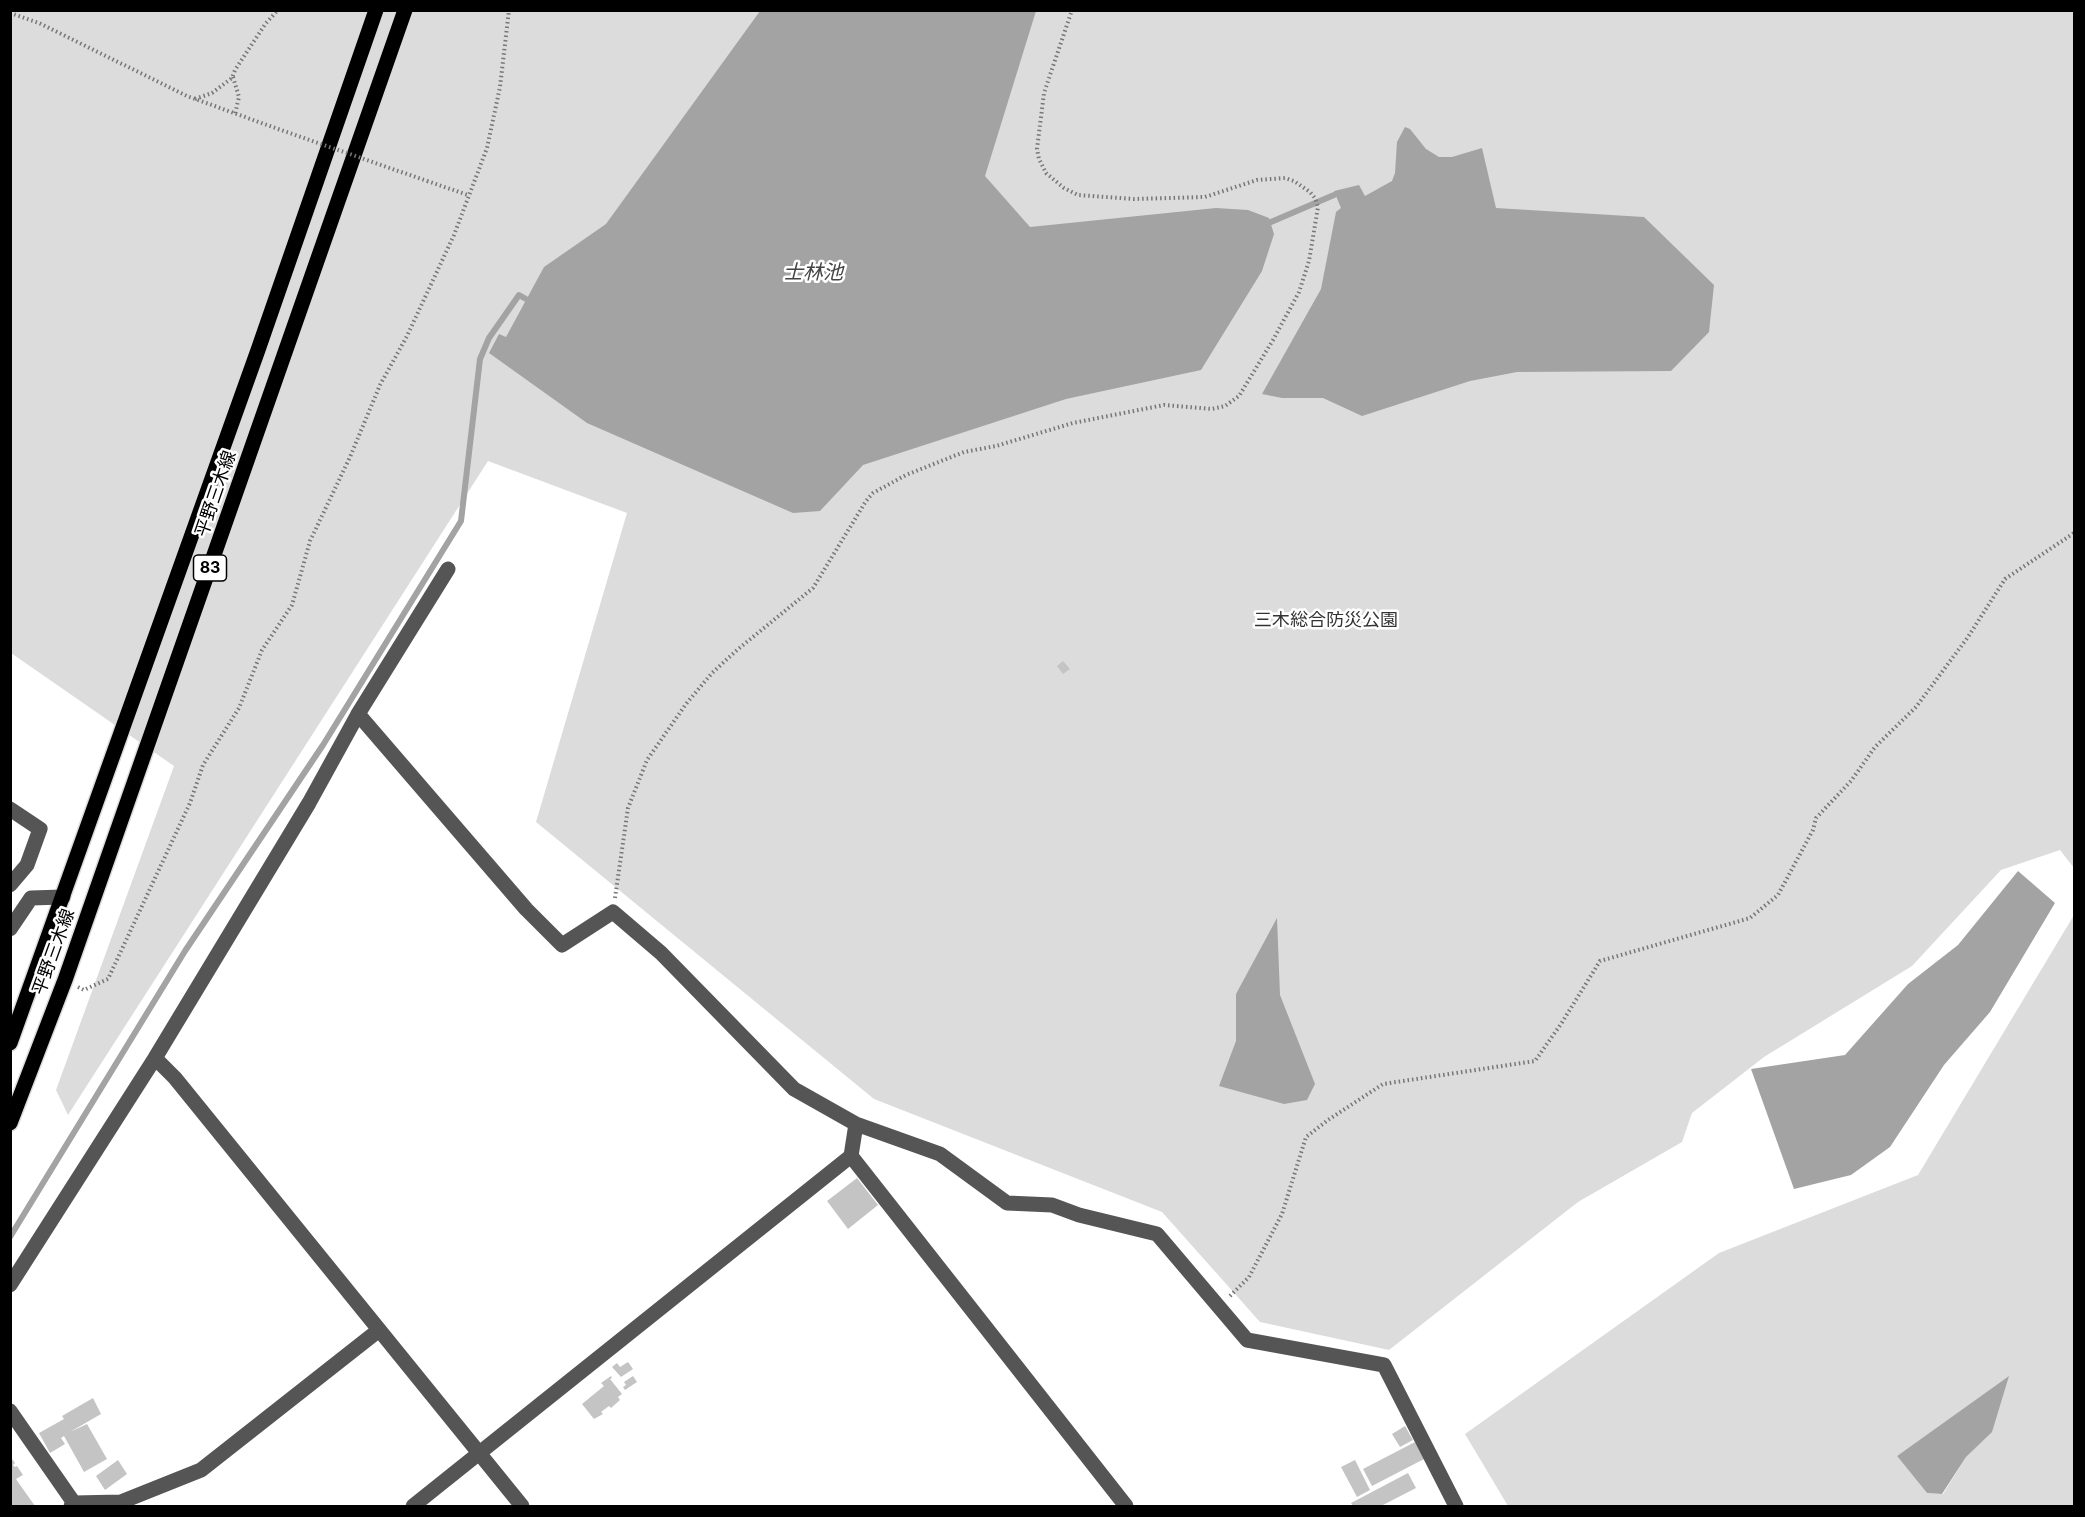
<!DOCTYPE html>
<html>
<head>
<meta charset="utf-8">
<style>
  body { margin:0 }
  #map { position:relative; width:2085px; height:1517px; overflow:hidden; background:#fff; font-family:Inter,sans-serif }
  canvas { display:block }
  .frame { position:absolute; inset:0; border:12px solid #000; pointer-events:none }
</style>
</head>
<body>
<div id="map">
<canvas width="2085" height="1517"></canvas>
<div class="frame"></div>
</div>
<script>
const ctx = document.querySelector('canvas').getContext('2d');
ctx.lineJoin = 'round';
function fillPath(path, color) { ctx.fillStyle = color; ctx.fill(path, 'evenodd'); }
const shape = rows => new Path2D(rows.map(r => 'M' + r).join(''));
function strokePath(path, color, width, dash) { ctx.strokeStyle = color; ctx.lineWidth = width; ctx.lineCap = dash ? 'butt' : 'round'; ctx.setLineDash(dash || []); ctx.stroke(path); }
function write(font, color, halo, rows, align = 'center') {
  ctx.font = font + ' Inter,"Noto Sans JP",sans-serif'; ctx.lineWidth = 5; ctx.setLineDash([]); ctx.textBaseline = 'middle'; ctx.strokeStyle = halo; ctx.fillStyle = color; for (const [text, x, y, turn = 0] of rows) {
    ctx.save(); ctx.translate(x, y); ctx.rotate((+turn || 0) * Math.PI / 180); ctx.textAlign = isNaN(turn) ? turn : align; if (halo) ctx.strokeText(text, 0, 0); ctx.fillText(text, 0, 0); ctx.restore();
  }
}
fillPath(shape([
  [11,11,2074,11,2074,868,2060,850,2001,870,1912,966,1764,1057,1692,1113,1682,1142,1578,1202,1389,1350,1260,1322,1162,1212,874,1099,536,822,627,513,488,461,68,1115,56,1090,174,766,11,653],
  [2074,915,2074,1506,1508,1506,1465,1434,1719,1253,1918,1175],
  [2008,1377,1991,1432,1966,1457,1943,1494,1927,1493,1897,1456]
]), '#dcdcdc');
fillPath(shape([
  [760,11,1036,11,985,176,1030,227,1216,208,1248,210,1269,218,1274,234,1262,271,1201,370,1066,399,863,465,820,511,793,513,587,423,489,353,499,334,506,337,544,267,606,224],
  [1405,127,1410,129,1426,149,1439,157,1452,157,1482,148,1496,208,1644,217,1714,285,1709,332,1671,371,1517,372,1470,381,1362,416,1323,398,1282,398,1262,394,1321,289,1336,212,1341,208,1334,191,1359,185,1365,196,1392,181,1395,173,1397,142],
  [2018,871,2055,903,1990,1012,1944,1065,1890,1147,1851,1175,1794,1189,1751,1069,1845,1055,1908,984,1958,945],
  [1277,918,1280,995,1315,1084,1307,1100,1284,1104,1219,1086,1236,1041,1236,994],
  [2009,1376,1992,1432,1966,1457,1942,1494,1927,1493,1897,1456]
]), '#a3a3a3');
strokePath(shape([
  [1271,222,1334,195],
  [10,1237,185,951,323,745,461,521,480,359,489,338,519,295,526,299]
]), '#a3a3a3', 6);
fillPath(shape([
  [1063,661,1070,669,1063,674,1057,666],
  [857,1178,878,1205,848,1229,827,1201],
  [628,1362,633,1369,621,1377,612,1367,617,1363,620,1367],
  [611,1376,612,1378,610,1379,622,1394,618,1397,620,1400,611,1408,609,1406,601,1412,603,1414,594,1419,582,1404,604,1386,601,1383],
  [633,1376,637,1382,625,1390,623,1387,626,1385,624,1382],
  [93,1398,101,1414,70,1432,87,1424,107,1459,84,1472,64,1436,61,1438,65,1444,50,1453,39,1433,64,1419,62,1416],
  [1405,1426,1413,1440,1400,1447,1392,1434],
  [1415,1442,1424,1459,1372,1486,1363,1469],
  [12,1459,15,1463,13,1465,15,1467,17,1466,23,1475,16,1479,18,1482,35,1506,10,1506,10,1460],
  [118,1460,127,1474,105,1490,96,1476],
  [1355,1460,1370,1490,1357,1497,1341,1467],
  [1408,1473,1416,1488,1381,1506,1353,1506,1351,1503]
]), '#c4c4c4');
const major = shape([
  [10,1043,258,350,376,10],
  [10,1123,65,980,405,10]
]);
strokePath(major, '#dbdbdb', 18);
strokePath(shape([
  [10,13,39,23,187,96,278,129],
  [233,77,239,97,235,114],
  [195,99,212,93,232,78,235,70,266,23,278,10],
  [427,181,468,195],
  [615,898,628,808,647,760,686,704,712,673,737,650,813,588,866,501,873,493,906,475,964,452,996,446,1073,423,1164,405,1212,409,1225,406,1239,396,1273,340,1299,292,1309,261,1318,207,1315,198,1310,192,1294,181,1285,178,1257,180,1205,197,1134,199,1078,195,1064,188,1046,173,1039,159,1037,149,1044,93,1072,10],
  [78,987,84,990,108,979,190,803,203,765,239,708,262,650,292,605,310,541,350,457,380,385,407,336,454,235,487,148,500,87,509,10],
  [1230,1296,1249,1277,1282,1214,1306,1137,1328,1120,1383,1084,1535,1061,1561,1024,1600,961,1750,918,1778,895,1813,830,1816,818,1851,781,1875,747,1916,707,1968,637,2005,579,2074,533]
]), '#777', 4, [1.5, 3]);
strokePath(shape([
  [358,714,526,909,562,945,613,912,661,953,794,1089,856,1124,940,1154,1007,1203,1052,1205,1079,1215,1157,1234,1247,1340,1384,1365,1456,1506],
  [10,809,40,829,27,865,10,885],
  [10,929,31,898,63,897],
  [155,1058,175,1078,522,1506],
  [851,1156,1126,1506],
  [10,1285,155,1058,309,803,358,714,448,569],
  [10,1411,74,1503],
  [71,1506,74,1503,121,1502,201,1470,379,1330],
  [413,1506,851,1156,856,1124]
]), '#555', 15);
strokePath(major, '#000', 15);
strokePath(shape([
  [278,129,427,181]
]), '#777', 4, [1.5, 3]);
for (const [x, y, w] of [
  [210,568,33]
]) { const box = new Path2D(); box.roundRect(x - w / 2, y - 13, w, 26, 4.5); ctx.fillStyle = '#fff'; ctx.fill(box); strokePath(box, '#000', 1.5); }
write('bold 16px', '#000', null, [
  ["83",210,568]
]);
write('18px', '#000', '#fff', [
  ["平野三木線",216,494,-71],
  ["平野三木線",54,952,-70]
]);
write('18px', '#333', '#fff', [
  ["三木総合防災公園",1326,621]
]);
write('italic 20px', '#444', '#fff', [
  ["士林池",813,273]
]);
</script>
</body>
</html>
